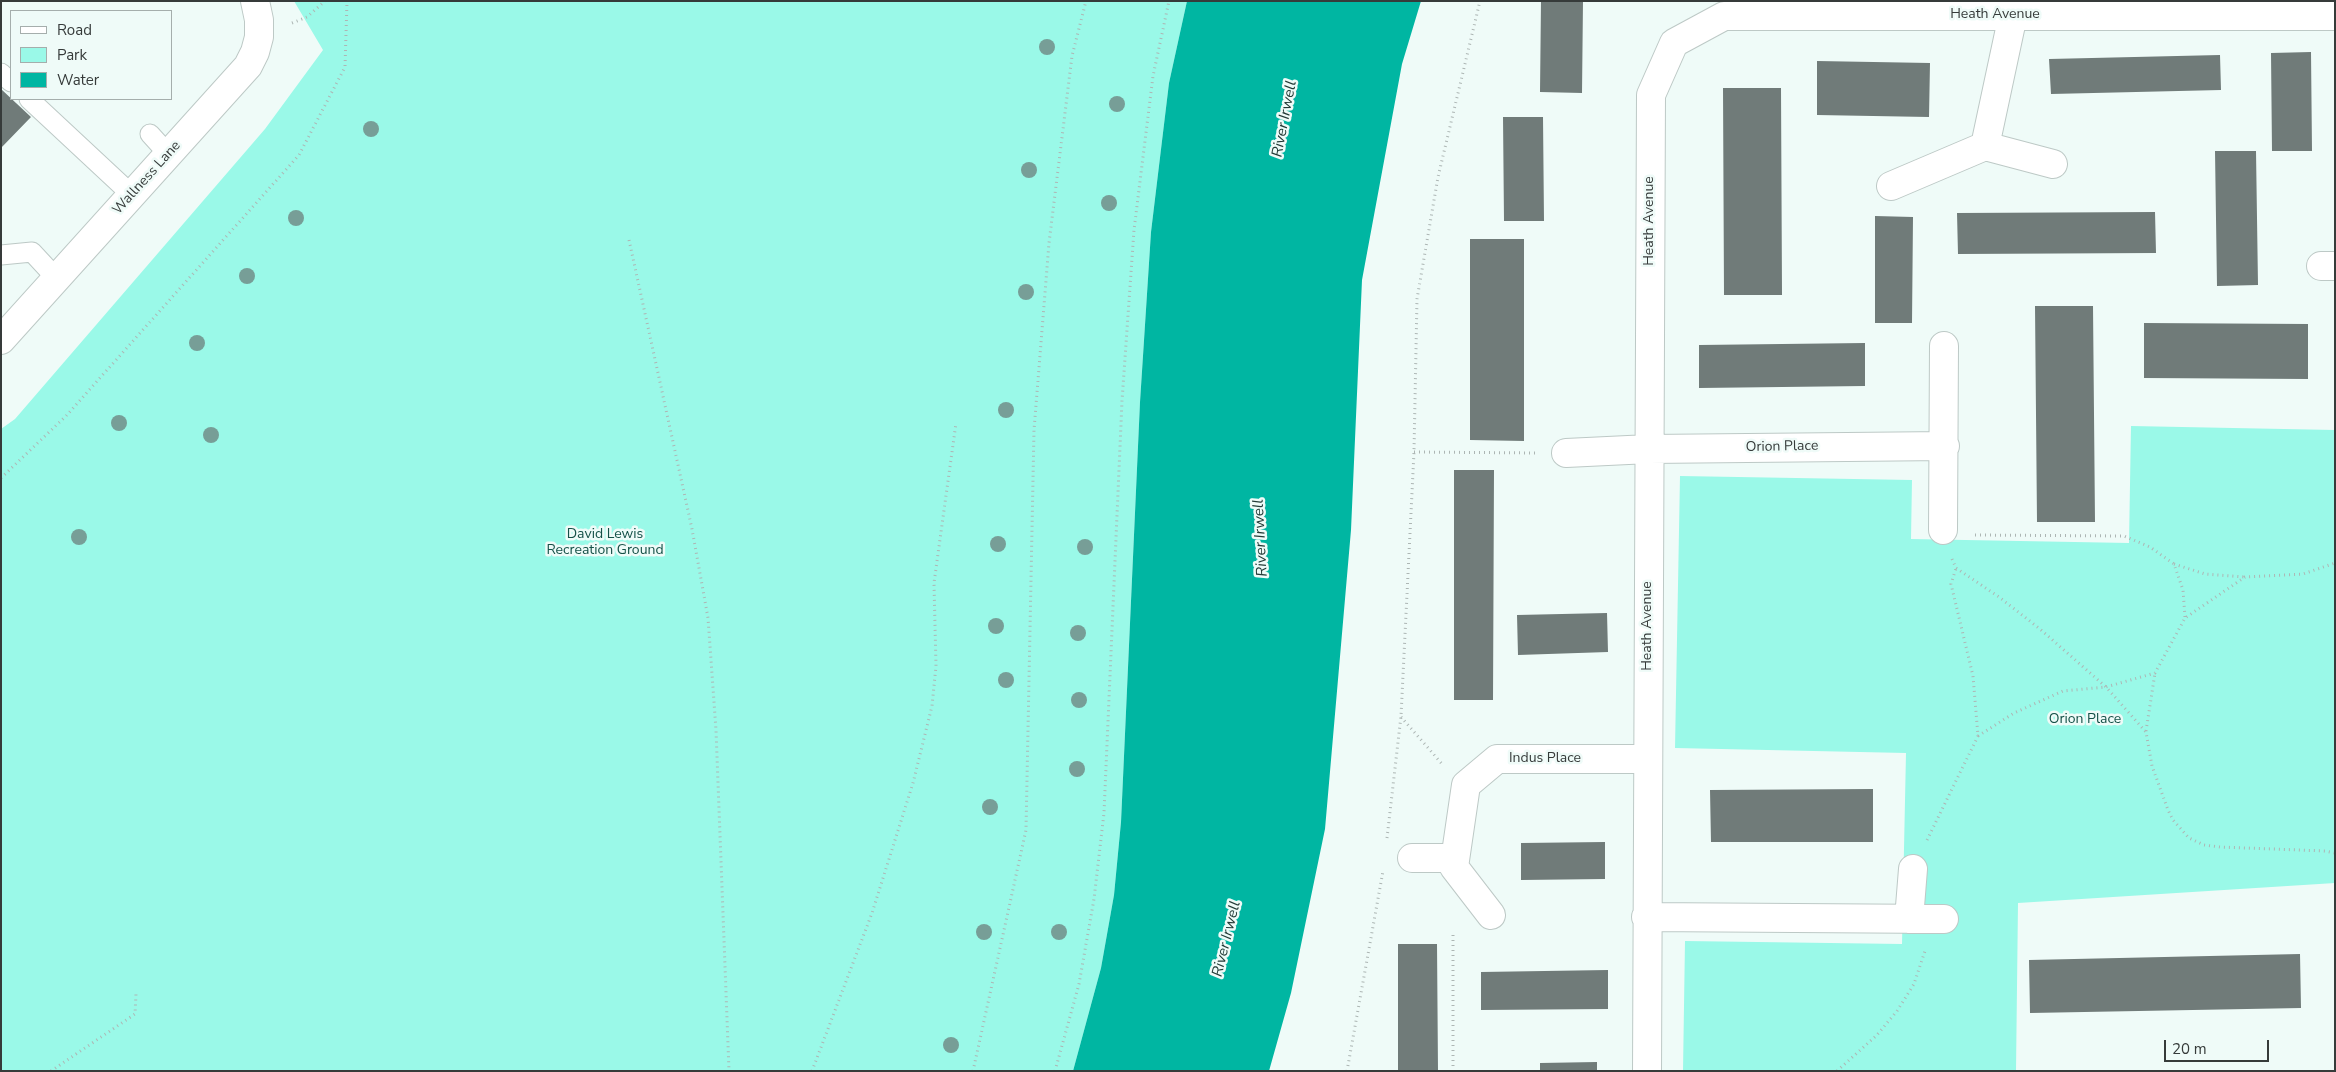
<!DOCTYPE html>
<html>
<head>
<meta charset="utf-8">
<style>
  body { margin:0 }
  #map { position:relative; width:2336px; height:1072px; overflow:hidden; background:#effbf8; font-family:"Nunito Sans",sans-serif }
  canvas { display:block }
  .frame { position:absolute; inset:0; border:2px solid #363b3a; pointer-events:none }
  .legend { position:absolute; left:10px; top:10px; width:162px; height:90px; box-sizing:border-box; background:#effbf8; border:1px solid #a5aeac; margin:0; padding:6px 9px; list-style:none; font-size:15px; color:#363b3a }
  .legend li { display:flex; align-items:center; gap:10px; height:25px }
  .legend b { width:25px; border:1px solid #a5aeac }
  .scale { position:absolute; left:2164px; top:1040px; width:105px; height:22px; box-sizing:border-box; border:2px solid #363b3a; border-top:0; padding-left:6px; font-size:15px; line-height:18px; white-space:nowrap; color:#363b3a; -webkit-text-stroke:4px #effbf8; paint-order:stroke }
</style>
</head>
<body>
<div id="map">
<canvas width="2336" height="1072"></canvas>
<div class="frame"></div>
<ul class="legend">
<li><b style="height:6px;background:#fff"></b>Road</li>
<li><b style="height:14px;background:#9af9e8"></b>Park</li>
<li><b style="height:14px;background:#00b6a2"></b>Water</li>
</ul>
<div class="scale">20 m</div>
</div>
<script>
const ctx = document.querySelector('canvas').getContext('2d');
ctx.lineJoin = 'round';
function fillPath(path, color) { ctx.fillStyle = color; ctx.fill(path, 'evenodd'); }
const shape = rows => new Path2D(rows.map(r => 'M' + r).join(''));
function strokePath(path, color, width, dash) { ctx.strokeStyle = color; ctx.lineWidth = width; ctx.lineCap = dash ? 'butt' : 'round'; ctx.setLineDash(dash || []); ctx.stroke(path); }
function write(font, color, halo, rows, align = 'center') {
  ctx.font = font + ' "Nunito Sans",sans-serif'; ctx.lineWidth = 5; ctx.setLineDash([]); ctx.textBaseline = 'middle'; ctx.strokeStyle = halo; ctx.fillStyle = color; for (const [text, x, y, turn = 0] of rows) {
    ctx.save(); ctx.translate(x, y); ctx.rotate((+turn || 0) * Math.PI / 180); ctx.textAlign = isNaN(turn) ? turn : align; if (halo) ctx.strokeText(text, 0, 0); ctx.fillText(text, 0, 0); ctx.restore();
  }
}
fillPath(shape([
  [294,1,1187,1,1169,83,1151,232,1140,402,1121,822,1114,895,1101,968,1073,1071,1,1071,1,429,15,419,265,129,323,50],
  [2131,426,2335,430,2335,883,2018,903,2016,1071,1683,1071,1685,941,1902,944,1906,753,1675,748,1680,476,1912,480,1911,539,2129,543]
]), '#9af9e8');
fillPath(shape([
  [1187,1,1421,1,1402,64,1362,280,1351,530,1325,829,1291,993,1269,1071,1073,1071,1101,968,1114,895,1121,822,1140,402,1151,232,1169,83]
]), '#00b6a2');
fillPath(shape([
  [1541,1,1583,1,1582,93,1540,92],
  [2311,52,2312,151,2272,151,2271,53],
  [2220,55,2221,90,2051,94,2049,59],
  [1817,61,1930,63,1929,117,1817,115],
  [1723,88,1781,88,1782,295,1724,295],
  [1,89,31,117,1,148],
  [1503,117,1543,117,1544,221,1504,221],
  [2215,151,2256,151,2258,285,2217,286],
  [2155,212,2156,253,1958,254,1957,213],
  [1875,216,1913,217,1912,323,1875,323],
  [1470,239,1524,239,1524,441,1470,440],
  [2035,306,2093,306,2095,522,2037,522],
  [2144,323,2308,324,2308,379,2144,378],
  [1865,343,1865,386,1699,388,1699,345],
  [1454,470,1494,470,1493,700,1454,700],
  [1607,613,1608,652,1518,655,1517,615],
  [1873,789,1873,842,1711,842,1710,790],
  [1605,842,1605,879,1521,880,1521,843],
  [1398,944,1437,944,1438,1071,1398,1071],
  [2300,954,2301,1008,2030,1013,2029,960],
  [1608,970,1608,1009,1481,1010,1481,972],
  [1597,1062,1597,1071,1540,1071,1540,1063]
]), '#707b79');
const service = shape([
  [1,73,11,82],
  [29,99,132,195],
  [150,134,169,155],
  [1,255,32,252,57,279]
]);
const minor = shape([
  [1985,146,2053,164],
  [1891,186,1985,146,2013,15],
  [2321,266,2335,266],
  [1,340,248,66,255,52,259,37,259,20,255,1],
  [1566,453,1649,449,1945,446],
  [1943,530,1944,346],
  [1412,858,1455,858],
  [1491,915,1454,867,1466,785,1497,759,1648,759],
  [1646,917,1944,919],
  [1909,919,1913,869],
  [1647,1071,1651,95,1674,43,1724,16,2335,16]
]);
strokePath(service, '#bdc9c6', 21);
strokePath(minor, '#bdc9c6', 30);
strokePath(shape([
  [292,23,307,17,325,1],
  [629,240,692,529,708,618,716,730,729,1071],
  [1414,452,1536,453],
  [1,478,66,416,299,155,345,67,347,1],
  [1975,535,2124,536,2150,547,2174,564,2183,590,2185,617],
  [1952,559,1956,568,1999,597,2040,629,2106,687,2146,732,2152,766,2168,810,2173,820,2189,838,2204,845,2220,847,2325,851,2335,853],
  [2174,564,2205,574,2244,577],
  [1401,717,1443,765],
  [2146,731,2155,673],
  [1978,736,2014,713,2063,691,2106,687,2155,673,2185,618,2245,577,2303,574,2335,563],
  [1387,838,1401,716,1414,452,1417,299,1438,177,1480,1],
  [1927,840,1978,736,1973,676,1951,584,1956,568],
  [51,1071,135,1014,136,994],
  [812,1071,872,913,913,783,932,706,936,666,934,583,956,423],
  [973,1071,1026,830,1034,430,1049,243,1072,56,1086,1],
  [1055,1071,1079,984,1094,899,1104,813,1122,401,1134,230,1153,76,1169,1],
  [1347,1071,1383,871],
  [1453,1071,1453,934],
  [1837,1071,1877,1035,1897,1011,1914,984,1925,951]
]), '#adb6b4', 3, [1, 4]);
strokePath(service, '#fff', 19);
strokePath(minor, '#fff', 28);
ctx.fillStyle = '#779e97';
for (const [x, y] of [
  [1047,47],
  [1117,104],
  [371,129],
  [1029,170],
  [1109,203],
  [296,218],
  [247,276],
  [1026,292],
  [197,343],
  [1006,410],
  [119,423],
  [211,435],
  [79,537],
  [998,544],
  [1085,547],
  [996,626],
  [1078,633],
  [1006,680],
  [1079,700],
  [1077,769],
  [990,807],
  [984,932],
  [1059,932],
  [951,1045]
]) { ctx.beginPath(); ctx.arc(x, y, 8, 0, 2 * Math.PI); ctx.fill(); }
write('14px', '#363b3a', '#effbf8', [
  ["Heath Avenue",1995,15],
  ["Wallness Lane",147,178,-48],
  ["Heath Avenue",1650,221,-90],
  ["Orion Place",1782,447,-1],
  ["Heath Avenue",1648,626,-90],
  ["Indus Place",1545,759]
]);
write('14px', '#155148', '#effbf8', [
  ["David Lewis",605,535],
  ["Recreation Ground",605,551],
  ["Orion Place",2085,720]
]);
write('italic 15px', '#233b37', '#effbf8', [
  ["River Irwell",1285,119,-79],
  ["River Irwell",1261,538,-93],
  ["River Irwell",1227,939,-76]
]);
</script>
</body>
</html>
